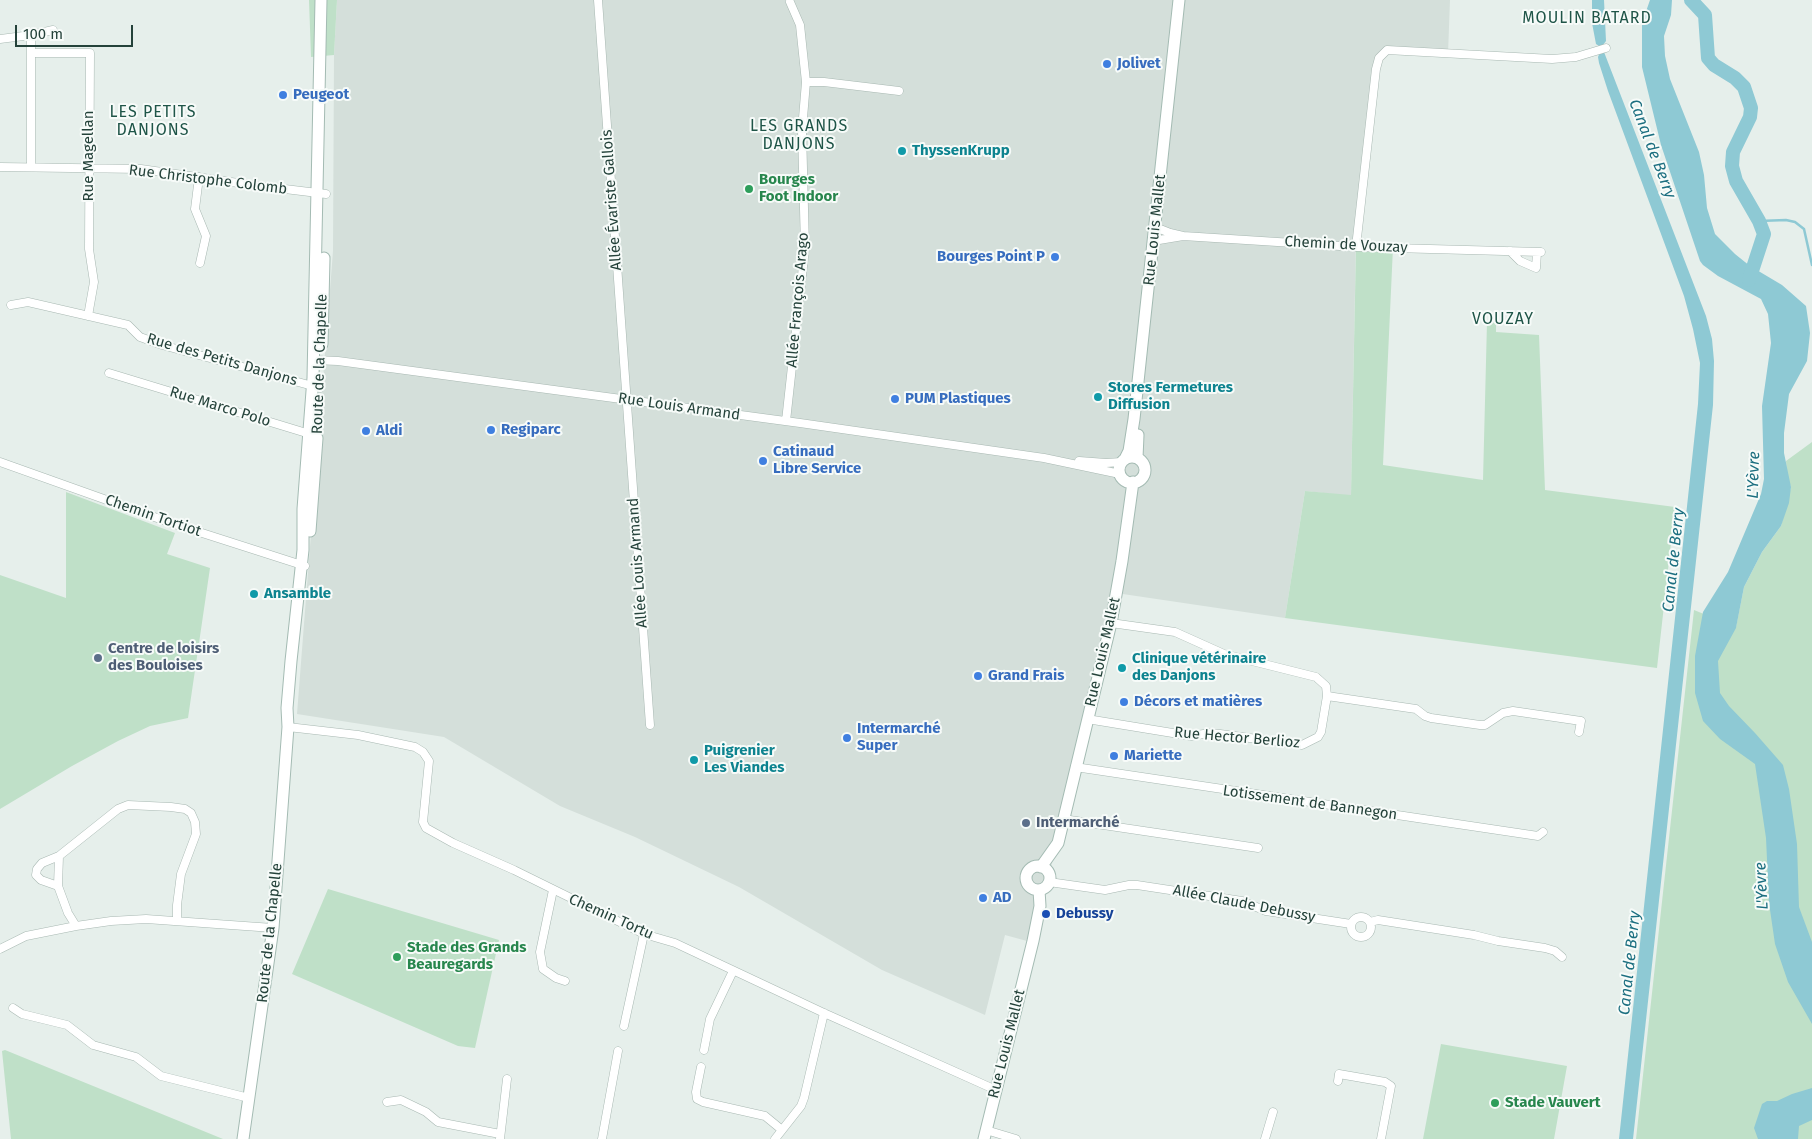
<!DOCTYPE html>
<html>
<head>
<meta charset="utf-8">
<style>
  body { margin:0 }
  #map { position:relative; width:1812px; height:1139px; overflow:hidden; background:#e6efeb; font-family:"Fira Sans",sans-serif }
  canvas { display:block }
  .scale { position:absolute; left:15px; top:25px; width:118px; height:22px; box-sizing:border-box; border:2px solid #24423a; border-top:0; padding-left:6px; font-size:15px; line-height:18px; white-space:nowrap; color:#24423a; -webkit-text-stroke:4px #f7fbf9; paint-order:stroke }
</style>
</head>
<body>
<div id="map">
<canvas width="1812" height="1139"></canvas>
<div class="scale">100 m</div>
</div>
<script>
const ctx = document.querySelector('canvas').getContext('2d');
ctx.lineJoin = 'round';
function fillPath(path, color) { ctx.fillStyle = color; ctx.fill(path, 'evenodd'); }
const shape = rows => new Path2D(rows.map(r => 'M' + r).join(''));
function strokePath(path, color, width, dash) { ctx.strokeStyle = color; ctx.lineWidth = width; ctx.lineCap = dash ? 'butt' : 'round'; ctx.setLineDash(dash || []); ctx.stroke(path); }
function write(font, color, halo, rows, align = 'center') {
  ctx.font = font + ' "Fira Sans",sans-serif'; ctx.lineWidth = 4; ctx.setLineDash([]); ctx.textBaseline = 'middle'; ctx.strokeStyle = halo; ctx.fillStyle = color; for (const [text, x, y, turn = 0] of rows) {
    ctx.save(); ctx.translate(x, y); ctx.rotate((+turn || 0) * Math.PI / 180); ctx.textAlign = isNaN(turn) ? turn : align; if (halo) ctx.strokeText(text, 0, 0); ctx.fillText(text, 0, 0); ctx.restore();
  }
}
fillPath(shape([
  [337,0,1450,0,1448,54,1387,50,1379,58,1356,238,1351,496,1305,491,1285,618,1116,593,1040,913,1027,941,1005,935,985,1015,882,970,739,887,635,837,560,806,444,737,297,714,333,251,334,55]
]), '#d4dfda');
fillPath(shape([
  [309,0,337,0,334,55,311,57],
  [1356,247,1393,247,1383,465,1483,480,1487,322,1496,323,1496,332,1539,335,1545,490,1675,507,1657,668,1285,618,1305,491,1351,495],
  [1812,442,1812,1139,1636,1139,1694,610,1736,627,1744,587,1762,552,1781,526,1791,487,1787,477,1786,461],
  [66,492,175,533,167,554,210,568,188,718,150,726,118,741,72,766,0,809,0,575,66,598],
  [328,889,499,940,475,1048,458,1046,292,974],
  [1441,1044,1567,1066,1554,1139,1423,1139],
  [5,1050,223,1139,11,1139,2,1051]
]), '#bfe0c8');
fillPath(shape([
  [1592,0,1604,0,1606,41,1603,45,1604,52,1706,316,1712,339,1714,361,1713,405,1633,1139,1619,1139,1698,404,1700,363,1693,329,1684,296,1608,91,1599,63,1598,57,1600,52,1599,46,1596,44,1592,23],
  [1650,0,1672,0,1671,15,1664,36,1665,56,1670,79,1699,152,1704,175,1707,208,1715,234,1735,254,1750,266,1782,285,1806,306,1810,333,1807,361,1789,394,1784,433,1784,453,1791,487,1789,503,1781,526,1762,552,1744,587,1736,628,1718,661,1720,693,1729,706,1755,733,1783,765,1789,789,1797,844,1799,907,1812,942,1812,1024,1788,982,1775,944,1769,903,1766,838,1755,764,1720,739,1703,721,1695,693,1695,656,1703,612,1728,572,1761,494,1764,479,1762,406,1771,343,1768,314,1761,299,1718,276,1703,265,1700,261,1661,145,1642,67,1642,23],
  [1812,1088,1812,1120,1799,1126,1798,1139,1758,1139,1754,1128,1762,1104,1767,1101,1777,1101,1792,1094]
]), '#8ec9d4');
strokePath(shape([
  [1759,221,1786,220,1795,222,1804,229,1812,265]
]), '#8ec9d4', 2.5);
strokePath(shape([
  [1691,0,1705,15,1708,58,1714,65,1735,78,1744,87,1751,108,1750,117,1733,152,1732,166,1736,181,1759,221,1764,234,1749,280]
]), '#8ec9d4', 14);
const street = shape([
  [598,0,650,725],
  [31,35,53,30],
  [0,39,31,35,31,167],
  [32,53,90,53,89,249,94,282,88,316],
  [806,82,824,82,899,91],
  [0,167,141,169,252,185,326,194],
  [199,177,195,209,206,236,200,263],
  [1160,229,1170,233,1183,236,1159,240,1155,233,1160,229],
  [1183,236,1356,247,1541,252],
  [1356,247,1376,69,1379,58,1387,50,1552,59,1576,57,1606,48],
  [1510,251,1520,261,1536,268,1537,252],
  [11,305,28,302,128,325,140,337,162,345,320,388],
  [314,360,338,361,800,423,1044,458,1120,474],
  [109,373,313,435],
  [786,421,805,248,802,130,806,82,800,25,790,2],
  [1079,461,1106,463,1122,462],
  [0,462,174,524,305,566],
  [1327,696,1416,709,1425,716,1431,718,1480,725,1485,725,1503,713,1513,711,1581,721,1579,732],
  [1087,719,1191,736,1210,733,1220,734,1302,745,1318,737,1321,732,1327,696,1326,686,1316,677,1224,654,1175,632,1111,623],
  [288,727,358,735,415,747,423,752,429,761,423,822,426,828,453,843,514,870,644,934,675,943,824,1013,996,1090],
  [1075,767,1538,836,1543,832],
  [1063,819,1258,848],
  [1049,882,1105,890,1129,885,1137,885,1242,901,1266,911,1351,924],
  [58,886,41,880,36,875,37,869,42,863,59,856],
  [553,890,540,952,543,969,556,978,565,981],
  '1351 927a10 10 0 1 1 20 0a10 10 0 1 1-20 0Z',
  [177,920,177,905,181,874,196,834,195,822,191,813,185,809,171,807,128,805,118,809,59,856,58,886,68,913,76,926,111,921,146,919,273,928],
  [1370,922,1378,920,1474,935,1498,941,1545,948,1555,951,1562,957],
  [0,949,26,936,76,926],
  [13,1008,22,1014,67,1025,93,1045,136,1057,161,1076,249,1098],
  [624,1026,644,934],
  [704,1050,710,1019,733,971],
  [701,1067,696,1092,697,1099,703,1102,765,1116,782,1130],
  [1338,1081,1339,1074,1385,1082,1391,1086,1381,1139],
  [387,1102,401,1100,426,1112,438,1122,500,1134],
  [986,1130,1016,1139],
  [500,1139,507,1079],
  [602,1139,618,1051],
  [775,1139,801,1106,804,1098,824,1013],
  [1265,1139,1273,1112]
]);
const secondary = shape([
  [322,344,324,258],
  '1119 470a13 13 0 1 1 26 0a13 13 0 1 1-26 0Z',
  [1137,458,1138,435],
  [1125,459,1129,451,1134,419,1179,0],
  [310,531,317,438],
  '1026 878a12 12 0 1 1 24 0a12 12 0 1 1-24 0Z',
  [1041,867,1058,843,1111,623,1122,561,1133,482],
  [243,1139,273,928,288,727,287,708,291,661,303,550,303,509,313,378,321,0],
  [984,1139,1033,941,1040,906,1039,890]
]);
strokePath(street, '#a8b8b2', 9);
strokePath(secondary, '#a4bbb3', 13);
strokePath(street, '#fff', 8);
strokePath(secondary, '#fff', 11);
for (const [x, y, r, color] of [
  [1107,64,5,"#3f7fe0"],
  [283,95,5,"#3f7fe0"],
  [902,151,5,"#0f9aa8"],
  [749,189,5,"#2e9e5b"],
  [1055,257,5,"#3f7fe0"],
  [1098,397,5,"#0f9aa8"],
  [895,399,5,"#3f7fe0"],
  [491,430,5,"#3f7fe0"],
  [366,431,5,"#3f7fe0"],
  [763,461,5,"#3f7fe0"],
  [254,594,5,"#0f9aa8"],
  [98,658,5,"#5c6f8a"],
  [1122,668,5,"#0f9aa8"],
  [978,676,5,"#3f7fe0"],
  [1124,702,5,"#3f7fe0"],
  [847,738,5,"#3f7fe0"],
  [1114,756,5,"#3f7fe0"],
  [694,760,5,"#0f9aa8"],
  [1026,823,5,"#5c6f8a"],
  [983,898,5,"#3f7fe0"],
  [1046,914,5,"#1a4fb4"],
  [397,957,5,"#2e9e5b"],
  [1495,1103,5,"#2e9e5b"]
]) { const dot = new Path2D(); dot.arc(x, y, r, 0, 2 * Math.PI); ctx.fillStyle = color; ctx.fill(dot); strokePath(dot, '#f7fbf9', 2); }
write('bold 15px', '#366cbe', '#f7fbf9', [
  ["Jolivet",1117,64],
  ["Peugeot",293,95],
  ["Bourges Point P",1045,257,"right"],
  ["PUM Plastiques",905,399],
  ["Regiparc",501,430],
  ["Aldi",376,431],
  ["Catinaud",773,452],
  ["Libre Service",773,469],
  ["Grand Frais",988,676],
  ["Décors et matières",1134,702],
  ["Intermarché",857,729],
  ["Super",857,746],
  ["Mariette",1124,756],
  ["AD",993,898]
], 'left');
write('bold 15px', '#0d838f', '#f7fbf9', [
  ["ThyssenKrupp",912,151],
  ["Stores Fermetures",1108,388],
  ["Diffusion",1108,405],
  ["Ansamble",264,594],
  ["Clinique vétérinaire",1132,659],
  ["des Danjons",1132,676],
  ["Puigrenier",704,751],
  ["Les Viandes",704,768]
], 'left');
write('15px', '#24423a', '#f7fbf9', [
  ["Rue Magellan",89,156,-90],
  ["Rue Christophe Colomb",208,180,7],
  ["Allée Évariste Gallois",612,200,-94],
  ["Rue Louis Mallet",1155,230,-84],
  ["Chemin de Vouzay",1346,245,3],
  ["Allée François Arago",798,300,-85],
  ["Rue des Petits Danjons",222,360,16],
  ["Route de la Chapelle",320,364,-88],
  ["Rue Marco Polo",220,407,17],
  ["Rue Louis Armand",679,407,8],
  ["Chemin Tortiot",153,516,19],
  ["Allée Louis Armand",638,563,-94],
  ["Rue Louis Mallet",1103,652,-77],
  ["Rue Hector Berlioz",1237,738,5],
  ["Lotissement de Bannegon",1310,803,8],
  ["Allée Claude Debussy",1244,904,11],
  ["Chemin Tortu",611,917,24],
  ["Route de la Chapelle",270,933,-84],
  ["Rue Louis Mallet",1007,1044,-76]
]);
write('bold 15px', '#27864d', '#f7fbf9', [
  ["Bourges",759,180],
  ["Foot Indoor",759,197],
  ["Stade des Grands",407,948],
  ["Beauregards",407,965],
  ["Stade Vauvert",1505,1103]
], 'left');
write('bold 15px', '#4e5e75', '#f7fbf9', [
  ["Centre de loisirs",108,649],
  ["des Bouloises",108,666],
  ["Intermarché",1036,823]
], 'left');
write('bold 15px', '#164399', '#f7fbf9', [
  ["Debussy",1056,914]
], 'left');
ctx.letterSpacing = '1px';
write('16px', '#1f5548', '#f7fbf9', [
  ["MOULIN BATARD",1587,19],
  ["LES PETITS",153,113],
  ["DANJONS",153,131],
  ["LES GRANDS",799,127],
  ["DANJONS",799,145],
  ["VOUZAY",1503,320]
]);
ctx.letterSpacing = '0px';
write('italic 16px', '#1c6f80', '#f7fbf9', [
  ["Canal de Berry",1652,149,69],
  ["L'Yèvre",1754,475,-88],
  ["Canal de Berry",1674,560,-84],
  ["L'Yèvre",1762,886,-93],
  ["Canal de Berry",1630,963,-84]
]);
</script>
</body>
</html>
